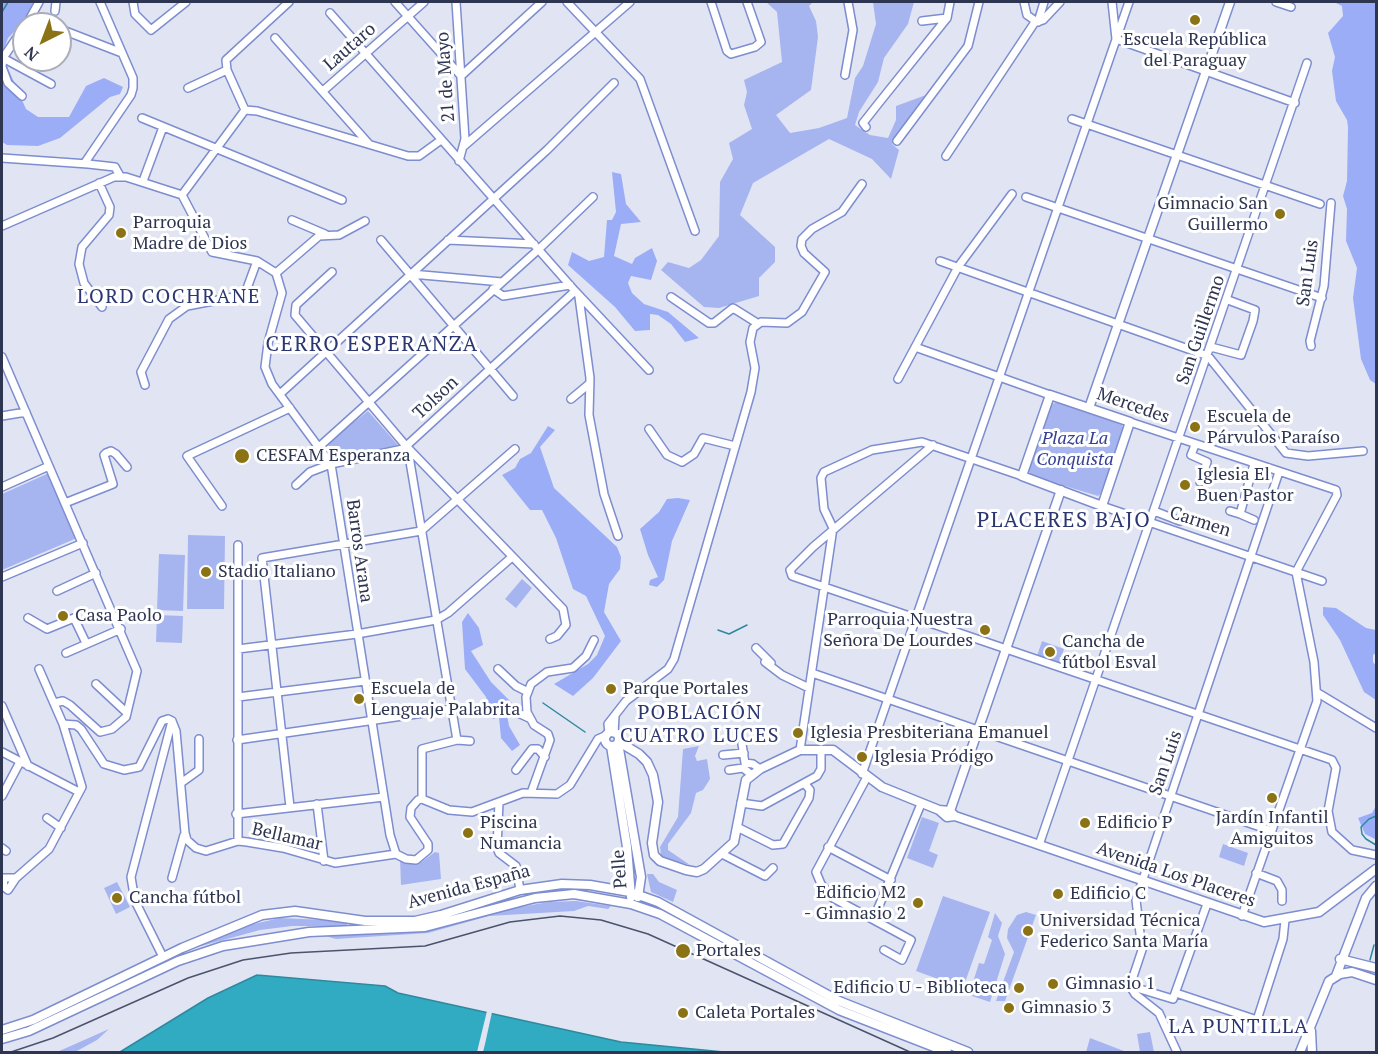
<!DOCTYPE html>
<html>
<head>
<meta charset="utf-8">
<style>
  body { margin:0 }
  #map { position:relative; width:1378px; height:1054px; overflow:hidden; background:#e1e5f3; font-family:"PT Serif",serif }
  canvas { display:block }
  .frame { position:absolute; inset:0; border:3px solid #2e3551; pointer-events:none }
  .north { position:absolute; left:12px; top:12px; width:60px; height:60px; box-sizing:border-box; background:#fff; border:2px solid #abaeb9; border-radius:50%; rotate:222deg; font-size:16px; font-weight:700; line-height:24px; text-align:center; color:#2e3551 }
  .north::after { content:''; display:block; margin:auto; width:21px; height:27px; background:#8a7215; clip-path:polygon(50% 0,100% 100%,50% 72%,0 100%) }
</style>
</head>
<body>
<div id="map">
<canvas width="1378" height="1054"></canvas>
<div class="frame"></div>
<div class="north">N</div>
</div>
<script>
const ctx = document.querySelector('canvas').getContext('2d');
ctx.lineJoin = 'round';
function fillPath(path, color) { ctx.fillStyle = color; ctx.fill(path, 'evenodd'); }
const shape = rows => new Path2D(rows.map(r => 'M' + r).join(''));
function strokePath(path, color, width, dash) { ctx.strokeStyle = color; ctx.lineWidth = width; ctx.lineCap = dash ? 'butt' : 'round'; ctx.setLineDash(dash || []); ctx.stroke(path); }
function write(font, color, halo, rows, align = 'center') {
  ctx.font = font + ' "PT Serif",serif'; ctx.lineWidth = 6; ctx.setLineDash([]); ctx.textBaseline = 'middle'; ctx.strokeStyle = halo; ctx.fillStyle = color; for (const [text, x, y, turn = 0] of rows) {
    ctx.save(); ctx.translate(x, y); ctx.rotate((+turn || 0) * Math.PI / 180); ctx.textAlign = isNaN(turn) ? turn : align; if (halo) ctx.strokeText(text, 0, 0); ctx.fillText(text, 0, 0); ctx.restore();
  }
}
fillPath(shape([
  [766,2,813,2,809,6,816,21,818,37,811,90,776,115,790,133,819,128,847,118,855,78,863,66,876,24,873,2,914,2,908,24,884,58,878,82,859,112,855,125,870,135,888,138,896,120,896,106,926,95,892,144,899,150,891,179,872,159,829,139,753,183,740,215,775,247,775,262,759,278,759,296,719,308,704,307,661,270,668,262,689,268,701,260,719,236,720,182,733,159,729,143,752,129,744,105,747,92,744,80,782,62,777,12],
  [1058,401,1122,425,1124,431,1101,493,1098,496,1032,476,1027,469,1049,406],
  [368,411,398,445,336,458,327,443],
  [49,473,77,538,2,570,2,494],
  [188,535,225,536,224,609,187,609],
  [159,554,185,555,183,611,157,610],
  [522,579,532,588,516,608,505,599],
  [157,615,183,616,182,643,156,642],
  [1042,641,1064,649,1059,664,1037,656],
  [699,746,695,756,697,761,707,759,710,779,703,790,696,793,691,813,668,844,668,850,690,865,667,859,661,855,660,847,678,817,683,749],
  [922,817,939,823,929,851,938,855,933,868,907,858],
  [1223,844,1248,853,1244,866,1219,857],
  [435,852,439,853,441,879,401,885,400,858,420,863],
  [647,874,653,874,659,882,677,890,673,902,651,892],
  [117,882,130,907,116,914,104,888],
  [943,896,990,912,963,988,916,971],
  [576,901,611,906,608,909,588,906,574,911,489,916,428,933,336,939,322,935,415,932,491,912,549,902],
  [1026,912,1036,915,1005,1001,996,1001,1014,952,1007,938,1008,929,1017,915],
  [995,913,1002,923,998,936,1005,954,990,1002,969,995,979,963,984,964,992,940,988,937],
  [280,918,326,920,347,923,347,926,292,926,260,930,183,951,236,928],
  [109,1029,97,1040,75,1052,57,1052],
  [1150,1032,1154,1052,1140,1052,1137,1034],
  [1090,1038,1124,1051,1124,1052,1086,1052]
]), '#a6b5ef');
fillPath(shape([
  [2,2,37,2,34,12,8,38,2,55,26,109,38,117,69,117,86,86,104,78,123,87,120,94,110,97,60,138,38,146,7,145,2,142],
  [1334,2,1376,2,1376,384,1370,380,1361,359,1353,298,1357,268,1346,241,1347,209,1343,196,1347,181,1348,127,1347,120,1336,101,1332,71,1335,57,1328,33,1343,16,1342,6],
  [612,172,621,174,626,204,641,222,621,224,614,256,632,264,635,258,652,248,657,261,651,280,631,276,628,283,632,293,644,304,668,312,699,338,685,342,671,324,658,315,650,314,650,330,635,331,615,307,568,265,572,252,589,261,604,257,607,220,612,220,616,212],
  [548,426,555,430,540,447,554,488,617,547,621,557,620,569,609,584,604,612,621,641,593,678,573,696,554,684,588,664,597,655,605,636,586,596,573,589,556,538,542,510,530,510,502,475,515,468,520,459,531,453],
  [678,498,690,500,672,541,664,580,657,587,649,585,650,580,658,577,648,555,640,529,659,512,667,499],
  [1323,607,1336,608,1366,628,1376,630,1376,653,1373,655,1373,662,1376,666,1376,700,1364,692,1340,640,1323,615],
  [468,613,479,628,483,645,471,651,491,682,513,704,507,715,509,726,520,745,512,751,501,738,499,717,493,719,486,697,465,669,462,622],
  [1376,806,1376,838,1375,839,1365,834,1358,818,1372,813]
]), '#9badf6');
const water = shape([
  [257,975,385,986,398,993,621,1042,724,1052,120,1052,208,998,257,975]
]);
fillPath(water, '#31abc1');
strokePath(water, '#30889f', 1.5);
fillPath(shape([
  [487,1011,492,1012,485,1044,483,1052,477,1052]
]), '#e1e5f3');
strokePath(shape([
  [2,12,8,2],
  [718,630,729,634,747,625],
  [543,703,585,732],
  [1376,816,1369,819,1361,827,1362,834,1366,839,1376,845],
  [1370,960,1374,945]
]), '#30889f', 1.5);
const minor = shape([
  [100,2,133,78,133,88,131,95,86,161,88,164,115,167,120,176],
  [133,2,135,14,151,30,186,2],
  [395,2,461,76,542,2],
  [456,2,465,139,459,161],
  [567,2,640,79,695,231],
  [711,2,727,51,731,54,755,47,761,42,747,2],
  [1024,2,1027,15,1037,22,1043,20,1060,2],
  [1112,2,1116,39,1295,103],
  [1276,2,1291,7],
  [55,11,56,2],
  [330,13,575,291,649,370],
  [922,21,947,18],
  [1038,22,1044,2],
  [27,24,39,2],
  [60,29,122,53],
  [275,38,369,144],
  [3,58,51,84],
  [845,75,853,30,848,2],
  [188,88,227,70],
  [323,91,424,2],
  [22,96,8,83,2,67,3,58,24,27],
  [245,110,227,70,226,60,289,2],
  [142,118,342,200],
  [1072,119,1320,204],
  [866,127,863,123,878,104,947,18,950,2],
  [897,141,968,46,979,2],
  [464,146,630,2],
  [946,156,1035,22],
  [2,158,88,164],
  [143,181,163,127],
  [99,183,110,207,109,215,82,247,79,264,84,283,102,307],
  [182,195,245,110,257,111,408,156,419,156,441,140],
  [1026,197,1322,298],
  [292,220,325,234],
  [2,226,114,177,126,177,182,195,212,252,257,261,276,273],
  [381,240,513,396],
  [448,240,534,244],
  [940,261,1208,356,1286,453,1308,456,1363,451],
  [332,272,296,305,295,315,406,446,563,609,566,625,557,636,550,639],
  [276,273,282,293,268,343,265,367,272,384,331,464,390,835,396,854],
  [276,273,319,236,339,235,365,221],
  [411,274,502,282],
  [493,289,503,296,570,285],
  [579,297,590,378,589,415,604,494,618,536],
  [671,297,709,323,714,323,733,308,757,323],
  [1311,346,1310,341,1324,286,1331,203],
  [915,347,1050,395],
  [1211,347,1241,355,1253,321,1255,310,1228,300],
  [2,357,137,671,126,717,112,729,100,732,70,705,63,701,54,703],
  [898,379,958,267,1012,194],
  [145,385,141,372,169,319,187,306,239,296,246,291,257,261],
  [280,394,547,150,614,83],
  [571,399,589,384],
  [2,416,26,412],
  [1130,422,1336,490,1337,495,1296,572,1314,662,1317,701,1242,916],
  [649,429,667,455,682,462,694,454,703,438,735,446],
  [933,445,813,547,790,570,792,576,1332,760,1336,768,1328,811,1332,832,1352,850,1376,855],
  [1195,445,1191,455,1207,462,1200,482],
  [320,446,539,249,593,197],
  [408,450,457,740],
  [1254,464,1240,514,1254,520],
  [296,485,310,472,331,464,403,449,575,291],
  [2,487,49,466],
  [65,503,113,484,104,455,106,453,111,451,116,454,127,467],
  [222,506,187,456,290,408],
  [1102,506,1322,581],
  [1154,511,1180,521],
  [1230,511,1240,514],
  [2,577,83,543],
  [57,591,96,573],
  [28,618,47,629,74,618,86,643],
  [756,648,771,663],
  [238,649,357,634,436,620,448,613,512,557],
  [66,653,121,629],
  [765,662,782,675,809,688],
  [498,669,516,686,528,692],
  [812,673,1272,831],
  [96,684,127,713],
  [1318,693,1376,728],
  [238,697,365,681],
  [2,706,28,766],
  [516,712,529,718],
  [172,721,176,731,185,833,187,840,196,848,206,851,238,841,247,842,283,848,335,863,396,854],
  [63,724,76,725,81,729,104,764,124,770,139,767,162,721,168,719,172,721],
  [609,733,608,724,626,701,668,669,674,659,751,392,755,368,750,342,753,328,761,322,787,323,802,312,825,272,804,253,801,246,802,239,812,229,842,212,862,184],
  [614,733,615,716],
  [237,740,451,709],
  [742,744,745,763,753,764,760,769],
  [800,750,833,528,824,509,821,478,824,472,872,450,922,442,1022,476],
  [2,752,79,792],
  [723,755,744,753],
  [516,770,532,749,538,749,545,757],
  [729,770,743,768,752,775],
  [862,774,1129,2],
  [867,777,816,872,821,884,833,898,911,940,902,960,884,950],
  [181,783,199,770,199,739],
  [531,793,550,740,548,734,534,725,527,712,526,697,531,684,547,672,573,668,586,656,594,640],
  [2,796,20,762],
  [422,799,422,749,457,740,470,741],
  [499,802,497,848,499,853,516,866,520,890],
  [741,803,762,806,817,776,821,769,821,749],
  [317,804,324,861],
  [290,807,262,558,421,531,515,449],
  [236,814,384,797],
  [47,818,61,828],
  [737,827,773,845,783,844,809,798,810,790,805,784],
  [238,841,238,545],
  [1039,845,1307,63],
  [828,847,891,880],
  [2,848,6,851],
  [396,854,406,859,416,860,428,850,428,844,410,817,411,808,418,800,422,799,449,810,472,812,523,793,557,794,570,785,598,739,607,735],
  [722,854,765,876,773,868],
  [1256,873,1277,881,1282,890,1282,901],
  [2,878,16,878,49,849,82,787,63,724,39,669],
  [172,878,184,835],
  [3,879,4,887,8,890,16,878],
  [874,918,921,804],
  [163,957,135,901,131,877,172,721],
  [1130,986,1173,999,1207,904],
  [1176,993,1257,1020,1283,939,1285,920],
  [1177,1052,1159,1013,1135,994,1130,986,1142,950,1136,900,1279,472]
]);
const major = shape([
  [1050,395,1130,422,1102,506,1022,476,1050,395],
  [1089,408,1230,2],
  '605 739a7 7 0 1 1 14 0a7 7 0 1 1-14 0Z',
  [619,742,639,754,647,762,653,775,658,802,652,843,654,855,660,861,686,870,697,872,704,869,734,842,746,780,760,769,800,750,833,750,882,787,939,810,947,817,955,816],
  [618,743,641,877,638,897],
  [611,746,627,847,631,897],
  [939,810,950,811,955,816,1264,922,1319,912,1376,869],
  [950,811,1061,490],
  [1340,959,1376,968],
  [1336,976,1366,898,1376,886],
  [2,1030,33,1020,182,948,262,915,295,911,365,921,415,921,441,915,520,890,562,884,590,885,630,892,658,902,839,1001,968,1052],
  [1311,1031,1312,1052],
  [2,1039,29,1031,178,961,223,946,309,932,425,927,535,898,574,894,631,904,660,914,839,1010,947,1052],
  [1300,1052,1329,981,1340,974,1352,972,1376,980]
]);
strokePath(minor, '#7d8dcf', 10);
strokePath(major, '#7d8dcf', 11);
strokePath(minor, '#fff', 7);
strokePath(major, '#fff', 8);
strokePath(shape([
  [11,1052,53,1038,188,978,243,960,291,953,425,946,510,922,560,916,601,920,648,934,910,1052]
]), '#4b526b', 1.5);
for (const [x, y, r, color] of [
  [1195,20,6,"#8a7215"],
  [1280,214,6,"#8a7215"],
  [121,233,6,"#8a7215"],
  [1195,427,6,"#8a7215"],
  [242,456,8,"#8a7215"],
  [1185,485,6,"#8a7215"],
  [206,572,6,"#8a7215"],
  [63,616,6,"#8a7215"],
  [985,630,6,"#8a7215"],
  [1050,652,6,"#8a7215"],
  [611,689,6,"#8a7215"],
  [359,699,6,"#8a7215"],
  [798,733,6,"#8a7215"],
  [862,757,6,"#8a7215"],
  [1272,798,6,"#8a7215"],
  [1085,823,6,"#8a7215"],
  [468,833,6,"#8a7215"],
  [1058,894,6,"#8a7215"],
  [117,898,6,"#8a7215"],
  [918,903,6,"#8a7215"],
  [1028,931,6,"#8a7215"],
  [683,951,8,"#8a7215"],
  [1053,984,6,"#8a7215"],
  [1019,988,6,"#8a7215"],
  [1009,1008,6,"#8a7215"],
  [683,1013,6,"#8a7215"]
]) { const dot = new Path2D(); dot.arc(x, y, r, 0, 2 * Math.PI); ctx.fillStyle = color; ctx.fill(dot); strokePath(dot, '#fff', 2); }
write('18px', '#2e3551', '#fff', [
  ["Escuela República",1195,40,"center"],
  ["del Paraguay",1195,61,"center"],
  ["Gimnacio San",1268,204,"right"],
  ["Guillermo",1268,225,"right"],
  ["Parroquia",133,223],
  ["Madre de Dios",133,244],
  ["Escuela de",1207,417],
  ["Párvulos Paraíso",1207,438],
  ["CESFAM Esperanza",256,456],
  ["Iglesia El",1197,475],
  ["Buen Pastor",1197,496],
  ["Stadio Italiano",218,572],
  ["Casa Paolo",75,616],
  ["Parroquia Nuestra",973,620,"right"],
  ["Señora De Lourdes",973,641,"right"],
  ["Cancha de",1062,642],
  ["fútbol Esval",1062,663],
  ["Escuela de",371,689],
  ["Lenguaje Palabrita",371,710],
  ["Parque Portales",623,689],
  ["Iglesia Presbiteriana Emanuel",810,733],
  ["Iglesia Pródigo",874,757],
  ["Jardín Infantil",1272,818,"center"],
  ["Amiguitos",1272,839,"center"],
  ["Piscina",480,823],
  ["Numancia",480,844],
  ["Edificio P",1097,823],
  ["Edificio M2",906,893,"right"],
  ["- Gimnasio 2",906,914,"right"],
  ["Edificio C",1070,894],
  ["Cancha fútbol",129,898],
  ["Universidad Técnica",1040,921],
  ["Federico Santa María",1040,942],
  ["Portales",696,951],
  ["Gimnasio 1",1065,984],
  ["Edificio U - Biblioteca",1007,988,"right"],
  ["Gimnasio 3",1021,1008],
  ["Caleta Portales",695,1013]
], 'left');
write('18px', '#2e3551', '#fff', [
  ["Lautaro",350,47,-41],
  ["21 de Mayo",446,77,-94],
  ["San Luis",1308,273,-82],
  ["San Guillermo",1201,330,-71],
  ["Tolson",436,398,-43],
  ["Mercedes",1133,406,19],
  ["Carmen",1200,522,18],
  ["Barros Arana",359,551,82],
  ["San Luis",1166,763,-71],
  ["Bellamar",287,837,13],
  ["Pelle",620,869,-94],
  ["Avenida Los Placeres",1176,875,19],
  ["Avenida España",469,887,-15]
]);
write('italic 18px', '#354094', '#fff', [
  ["Plaza La",1075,439],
  ["Conquista",1075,460]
]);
ctx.letterSpacing = '1.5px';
write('20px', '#2c3671', '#fff', [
  ["LORD COCHRANE",169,297],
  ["POBLACIÓN",700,713],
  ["CUATRO LUCES",700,736],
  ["LA PUNTILLA",1239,1027]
]);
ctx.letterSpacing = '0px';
ctx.letterSpacing = '1.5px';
write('21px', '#2c3671', '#fff', [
  ["CERRO ESPERANZA",372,345],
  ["PLACERES BAJO",1064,521]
]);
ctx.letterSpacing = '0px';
</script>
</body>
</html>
